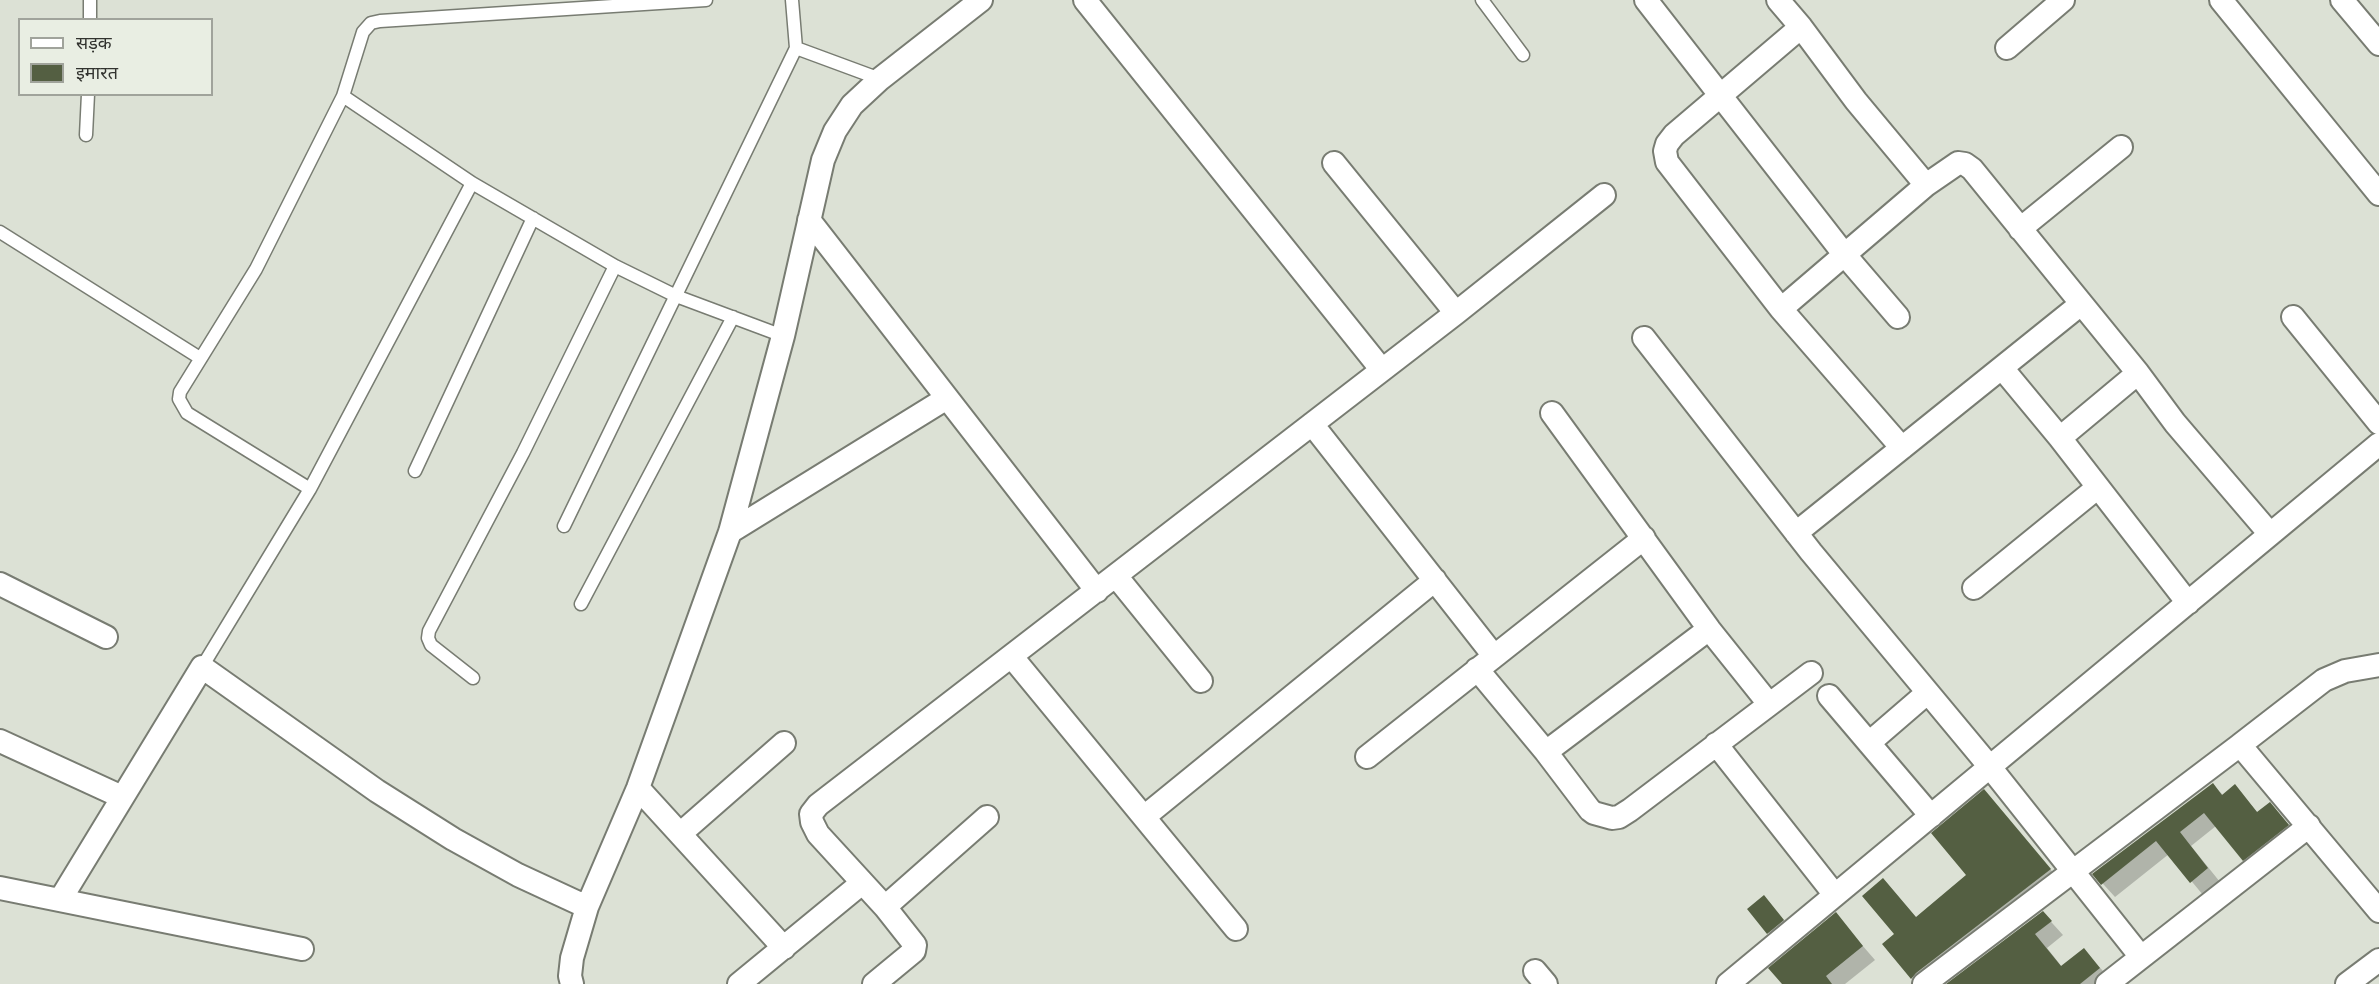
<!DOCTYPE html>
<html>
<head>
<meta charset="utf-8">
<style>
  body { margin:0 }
  #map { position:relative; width:2379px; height:984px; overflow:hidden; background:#dce1d5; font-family:"Nunito Sans","Noto Sans Devanagari",sans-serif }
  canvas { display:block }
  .legend { position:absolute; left:18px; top:18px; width:195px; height:78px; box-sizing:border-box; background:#e9eee3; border:2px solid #a0a39b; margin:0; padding:8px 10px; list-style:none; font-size:18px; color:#32332f }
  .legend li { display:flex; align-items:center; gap:12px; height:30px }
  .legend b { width:30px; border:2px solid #a0a39b }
</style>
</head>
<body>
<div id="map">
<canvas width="2379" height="984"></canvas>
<ul class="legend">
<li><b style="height:8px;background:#fff"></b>सड़क</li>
<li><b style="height:16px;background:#545f42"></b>इमारत</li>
</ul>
</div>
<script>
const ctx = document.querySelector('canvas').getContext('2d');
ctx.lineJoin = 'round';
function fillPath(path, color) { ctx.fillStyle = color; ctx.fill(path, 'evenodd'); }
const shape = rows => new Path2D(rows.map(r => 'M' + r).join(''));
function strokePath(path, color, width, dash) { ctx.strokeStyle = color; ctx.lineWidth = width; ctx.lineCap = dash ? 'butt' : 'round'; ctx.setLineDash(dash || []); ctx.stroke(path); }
fillPath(shape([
  [2213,785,2224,796,2235,786,2258,813,2270,804,2301,838,2256,873,2216,826,2191,846,2220,882,2203,895,2169,854,2115,897,2094,874],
  [1984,791,2062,883,1918,984,1884,944,1968,875],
  [1770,903,1789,927,1774,939,1749,909],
  [2043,913,2063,935,2047,948,2062,967,2084,950,2112,981,2108,984,1949,984],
  [1835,914,1875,960,1845,984,1783,984]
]), '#0003');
fillPath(shape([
  [2213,783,2222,795,2235,784,2257,812,2270,802,2289,825,2243,861,2204,813,2180,832,2208,868,2190,883,2156,841,2101,885,2092,874],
  [1984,789,2051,869,1916,973,1911,979,1882,944,1894,934,1862,896,1883,878,1916,917,1966,875,1931,833],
  [1764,895,1784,920,1767,934,1747,909],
  [2043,911,2052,921,2035,934,2061,966,2084,948,2100,968,2080,984,1946,984],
  [1836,912,1863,946,1826,976,1832,984,1782,984,1768,968]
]), '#545f42');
const lane = shape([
  [90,0,90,20],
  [1482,0,1523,55],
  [796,48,880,79],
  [343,96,472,183,615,266,676,296,783,336],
  [86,135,88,94],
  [0,232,200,358],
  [415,471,533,218],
  [310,489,187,413,179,399,180,392,256,269,343,96,363,32,371,23,380,21,706,0],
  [564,526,796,48,792,0],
  [581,604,733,317],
  [202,667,310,489,472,183],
  [473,678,431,645,428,638,429,631,523,453,615,266]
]);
const street = shape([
  [1085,0,1382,370],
  [1646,0,1844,254,1898,317],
  [1778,0,1801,27,1856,101,1926,185],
  [2221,0,2379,194],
  [2342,0,2379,44],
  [1801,27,1674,135,1667,144,1665,151,1667,162,1781,309,1902,448],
  [2007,48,2063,0],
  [1334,163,1456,313],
  [809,220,1097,591],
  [2020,229,2121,147],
  [1781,309,1926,185,1958,163,1965,164,1972,169,2138,373,2175,423,2270,534],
  [2293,317,2379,423],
  [1644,338,1811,552,1990,767,2141,957],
  [2002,368,2060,438,2188,603],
  [1552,413,1709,629,1769,704],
  [1312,424,1494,656],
  [2060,438,2138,373],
  [730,532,947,398],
  [1796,533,2081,304],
  [1116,576,1201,681],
  [0,584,106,637],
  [1974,588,2097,488],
  [1012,657,1236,929],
  [1477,669,1546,752,1590,810,1594,813,1612,818,1619,817,1630,810,1811,673],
  [1829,696,1931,816],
  [0,741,122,797],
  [1869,743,1927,693],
  [1716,744,1835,895],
  [2240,745,2324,680,2345,671,2379,665],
  [1546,752,1709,629],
  [1367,757,1644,538],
  [638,788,784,948],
  [1144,817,1435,580],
  [680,834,784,743],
  [0,888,302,949],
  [60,900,202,667,377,791,453,839,518,875,587,907],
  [885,907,987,817],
  [1535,971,1546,984],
  [572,984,570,976,572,958,587,907,638,788,730,532,783,336,823,160,835,131,852,105,880,79,981,0],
  [739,984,862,883],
  [874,984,914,951,915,945,885,907,818,834,812,822,811,814,818,805,1456,313,1604,195],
  [1728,984,2379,444],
  [1924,984,2240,745,2379,911],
  [2107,984,2309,826],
  [2347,984,2379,960]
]);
strokePath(lane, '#787c72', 15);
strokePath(street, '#787c72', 26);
strokePath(lane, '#fff', 12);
strokePath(street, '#fff', 22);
</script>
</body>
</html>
